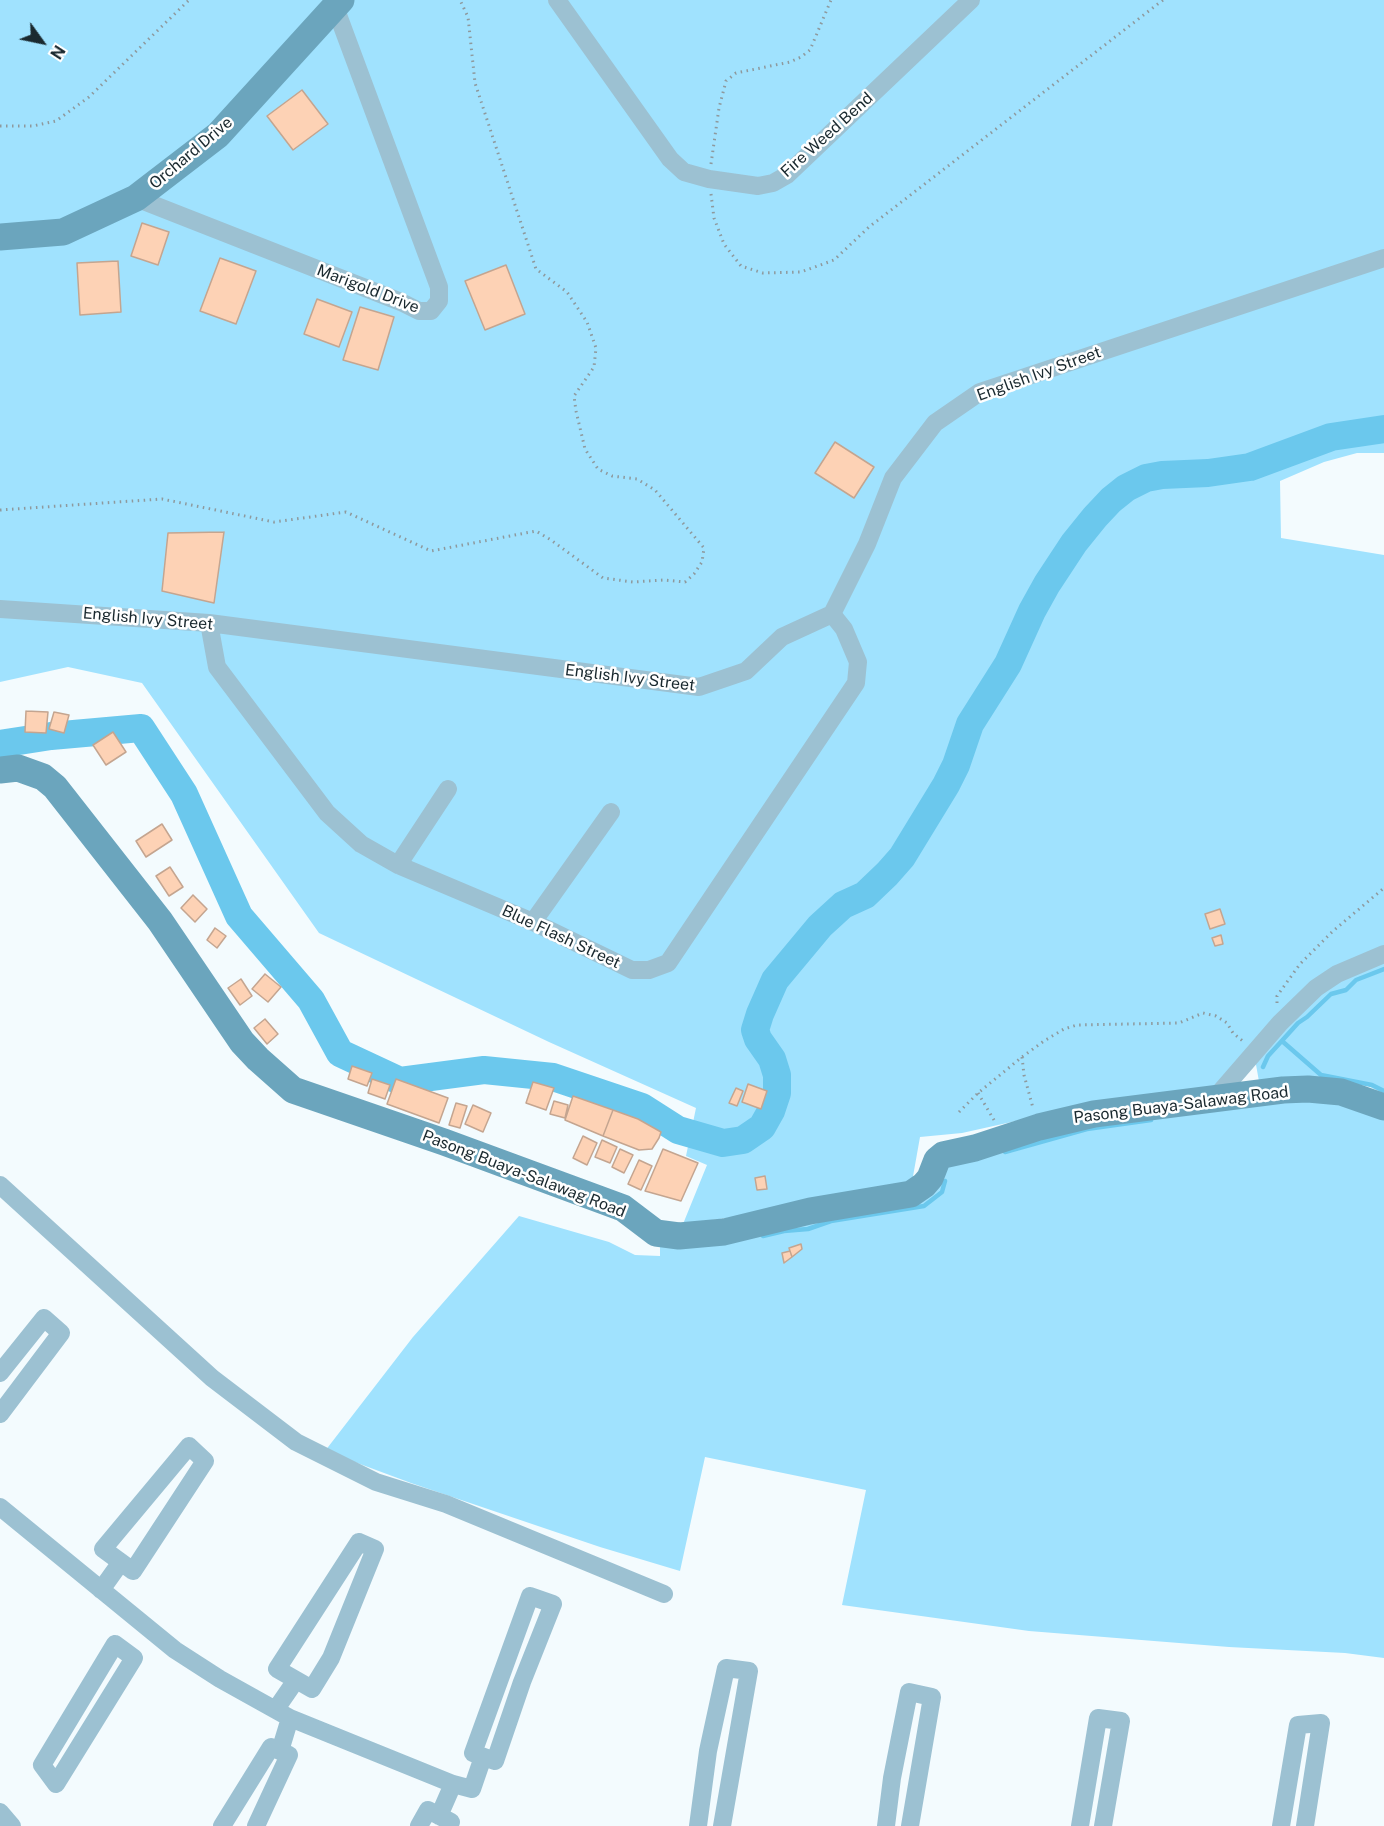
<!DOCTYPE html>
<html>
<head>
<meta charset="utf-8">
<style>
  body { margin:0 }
  #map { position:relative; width:1384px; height:1826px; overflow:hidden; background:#f3fbfe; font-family:"Public Sans",sans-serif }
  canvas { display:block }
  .north { position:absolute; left:12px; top:12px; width:60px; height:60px; -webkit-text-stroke:4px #fff; paint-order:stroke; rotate:123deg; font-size:16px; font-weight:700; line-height:24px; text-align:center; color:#1a292f }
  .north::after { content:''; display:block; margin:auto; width:21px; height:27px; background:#1a292f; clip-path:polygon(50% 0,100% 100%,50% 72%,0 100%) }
</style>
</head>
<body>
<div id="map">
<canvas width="1384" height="1826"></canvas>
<div class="north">N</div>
</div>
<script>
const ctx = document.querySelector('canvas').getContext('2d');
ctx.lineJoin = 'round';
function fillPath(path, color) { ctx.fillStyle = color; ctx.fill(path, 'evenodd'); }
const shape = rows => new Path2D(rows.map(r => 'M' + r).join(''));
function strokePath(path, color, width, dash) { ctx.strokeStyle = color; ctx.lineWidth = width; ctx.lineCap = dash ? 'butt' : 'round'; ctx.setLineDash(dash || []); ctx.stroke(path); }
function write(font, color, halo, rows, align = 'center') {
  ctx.font = font + ' "Public Sans",sans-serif'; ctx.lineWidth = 5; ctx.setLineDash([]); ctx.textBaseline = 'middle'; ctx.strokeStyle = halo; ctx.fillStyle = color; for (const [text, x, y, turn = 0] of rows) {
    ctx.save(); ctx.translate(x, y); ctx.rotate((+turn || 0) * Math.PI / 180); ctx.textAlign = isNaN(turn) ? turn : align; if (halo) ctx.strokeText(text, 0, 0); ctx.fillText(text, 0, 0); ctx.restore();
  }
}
fillPath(shape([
  [0,0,1384,0,1384,453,1357,453,1324,462,1280,481,1281,538,1384,555,1384,950,1353,962,1214,1089,1043,1115,962,1133,920,1137,912,1182,727,1218,683,1224,707,1165,686,1156,696,1108,549,1042,319,933,142,683,68,667,0,682],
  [1384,959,1384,1094,1366,1085,1331,1081,1260,1087,1255,1059,1314,1000,1338,981],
  [1309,1095,1384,1112,1384,1658,1345,1653,1229,1647,1029,1631,842,1605,866,1490,705,1457,680,1571,600,1547,411,1483,325,1451,413,1337,519,1216,609,1242,635,1255,660,1256,660,1243,925,1200,942,1165,1087,1124]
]), '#a0e2fe');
strokePath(shape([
  [1282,1041,1321,1075,1372,1085,1384,1091],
  [1263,1067,1268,1056,1279,1044,1298,1023,1307,1017,1331,994,1346,990,1356,980,1384,969],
  [1005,1152,1087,1129,1151,1120],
  [763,1236,784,1231,808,1229,831,1221,924,1206,942,1192,945,1181]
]), '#6bc8ed', 4.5);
strokePath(shape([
  [0,744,51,736,141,728,184,794,239,916,311,1000,340,1053,400,1081,484,1070,553,1077,642,1107,678,1130,723,1143,743,1140,762,1127,771,1111,777,1093,777,1075,772,1059,758,1039,755,1030,760,1014,775,980,820,926,843,905,865,895,887,874,902,857,946,785,956,765,970,724,1008,664,1032,611,1047,584,1074,543,1095,517,1111,500,1126,488,1146,478,1162,475,1208,473,1250,467,1331,437,1384,429]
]), '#6bc8ed', 28);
const building = shape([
  [302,90,328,124,293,150,267,116,302,90],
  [142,223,169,232,158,265,131,256,142,223],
  [220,258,256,271,236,324,200,311,220,258],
  [118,261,121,312,80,315,77,263,118,261],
  [506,265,525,314,485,330,465,281,506,265],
  [317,299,352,312,339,347,304,334,317,299],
  [360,307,394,317,378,370,343,360,360,307],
  [835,442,874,467,854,498,815,473,835,442],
  [224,532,214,603,162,591,168,533,224,532],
  [26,711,48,712,46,733,25,732,26,711],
  [54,712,69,715,64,733,49,729,54,712],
  [113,732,126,752,106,765,93,745,113,732],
  [162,824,172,840,146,857,136,841,162,824],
  [170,867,183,887,169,896,156,876,170,867],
  [193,895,207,909,195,922,181,908,193,895],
  [1220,909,1225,924,1210,929,1205,914,1220,909],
  [215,928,226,936,217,948,207,940,215,928],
  [1221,935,1223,944,1215,946,1212,938,1221,935],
  [265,974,281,987,268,1002,252,989,265,974],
  [241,979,252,996,240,1005,228,988,241,979],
  [265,1019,278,1034,267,1044,254,1028,265,1019],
  [352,1066,372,1073,367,1086,348,1079,352,1066],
  [372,1079,390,1085,385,1099,368,1093,372,1079],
  [396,1079,448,1098,439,1123,387,1104,396,1079],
  [533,1082,554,1088,546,1110,526,1103,533,1082],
  [748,1084,767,1091,761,1109,742,1102,748,1084],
  [736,1088,743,1091,737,1106,729,1103,736,1088],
  [573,1096,613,1110,603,1136,565,1120,573,1096],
  [554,1101,568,1105,565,1118,550,1114,554,1101],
  [456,1103,467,1106,460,1128,449,1125,456,1103],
  [473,1105,491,1113,483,1132,465,1124,473,1105],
  [613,1110,638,1119,661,1132,659,1138,652,1149,639,1150,603,1136,613,1110],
  [583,1136,597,1143,587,1165,573,1158,583,1136],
  [602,1140,617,1147,610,1163,595,1157,602,1140],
  [620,1149,633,1155,624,1173,612,1167,620,1149],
  [663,1149,698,1163,681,1201,645,1191,663,1149],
  [639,1160,652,1166,641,1190,628,1184,639,1160],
  [765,1176,767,1189,757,1190,755,1178,765,1176],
  [801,1244,802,1249,792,1257,789,1248,801,1244],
  [790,1251,792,1257,784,1263,782,1253,790,1251]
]);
fillPath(building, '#fdd2b5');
strokePath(building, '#c4a590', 1.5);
strokePath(shape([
  [0,126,33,126,56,121,89,97,189,0],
  [711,164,719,108,726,81,736,73,790,62,801,57,810,50,831,0],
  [711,194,714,218,724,244,741,266,763,273,801,272,834,260,869,227,1163,0],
  [0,510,162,499,274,522,346,512,431,551,536,531,551,540,603,578,633,582,664,580,685,582,694,574,702,562,704,548,655,490,637,479,612,476,598,469,585,449,576,411,574,396,594,367,596,348,587,322,567,292,536,269,475,83,468,17,460,0],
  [1277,1003,1277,996,1300,964,1333,931,1384,888],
  [1022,1057,1024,1075,1033,1108],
  [978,1093,994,1120],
  [959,1112,978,1093,1022,1057,1044,1041,1064,1029,1077,1025,1179,1023,1203,1013,1216,1016,1227,1023,1233,1033,1244,1042]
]), '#8e999d', 3, [1.5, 4.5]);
strokePath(shape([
  [557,0,670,159,684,172,709,179,758,186,773,183,787,175,971,0],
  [136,198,401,302,419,311,431,311,439,301,439,287,335,7],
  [0,609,209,623,699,687,746,671,782,637,832,614,867,544,893,478,935,423,980,392,1384,258],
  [209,623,217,667,327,813,361,844,398,865,533,922,632,970,649,970,668,963,856,683,858,662,844,629,832,614],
  [398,865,448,789],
  [533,922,611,812],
  [1215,1098,1280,1023,1316,988,1337,974,1384,954],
  [0,1185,212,1378,296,1442,376,1482,446,1504,664,1594],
  [0,1373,44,1318,61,1333,0,1414],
  [189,1446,205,1461,133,1571,103,1549,189,1446],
  [0,1507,175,1650,220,1679,290,1718,453,1784,472,1789,483,1757],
  [359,1542,375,1549,331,1658,312,1689,277,1669,359,1542],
  [101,1590,121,1562],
  [530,1596,553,1604,522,1682,495,1761,473,1753,530,1596],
  [115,1644,134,1658,56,1784,42,1765,115,1644],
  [276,1709,296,1680],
  [280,1751,290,1718],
  [0,1812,12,1826],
  [439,1816,453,1784],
  [222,1826,271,1747,289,1755,256,1826],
  [419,1826,428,1810,451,1822,449,1826],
  [698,1826,708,1751,726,1668,749,1671,722,1826],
  [886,1826,892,1778,909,1692,932,1697,910,1826],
  [1080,1826,1098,1718,1121,1721,1103,1826],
  [1281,1826,1298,1725,1321,1723,1305,1826]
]), '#9cc1d2', 18);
strokePath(shape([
  [0,237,63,232,136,198,218,135,341,0],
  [0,770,18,768,43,777,55,787,160,921,242,1042,258,1059,293,1090,444,1142,623,1208,656,1233,679,1236,724,1232,810,1211,911,1194,924,1185,930,1178,937,1160,943,1155,975,1148,1039,1127,1094,1114,1283,1090,1308,1089,1341,1092,1384,1107]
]), '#6ba5bd', 27);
write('16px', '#1a292f', '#fff', [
  ["Fire Weed Bend",827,135,-42],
  ["Orchard Drive",191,153,-40],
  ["Marigold Drive",368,289,21],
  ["English Ivy Street",1039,374,-20],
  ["English Ivy Street",148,619,5],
  ["English Ivy Street",630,678,7],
  ["Blue Flash Street",561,937,25],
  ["Pasong Buaya-Salawag Road",1181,1105,-7],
  ["Pasong Buaya-Salawag Road",524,1174,21]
]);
</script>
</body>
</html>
